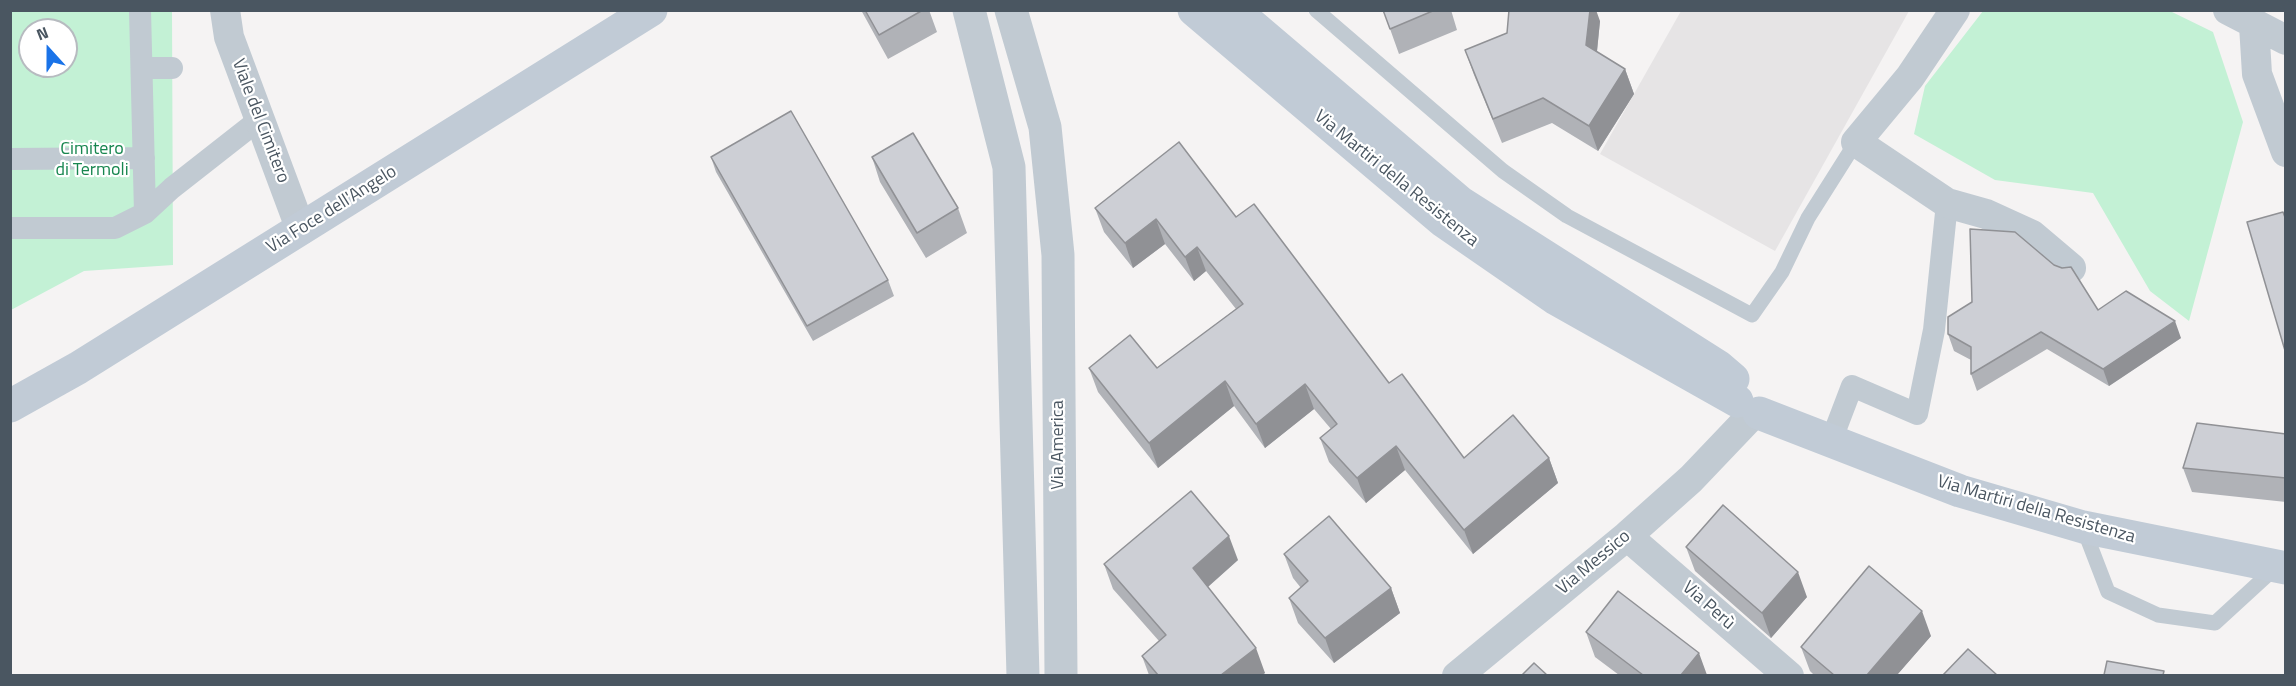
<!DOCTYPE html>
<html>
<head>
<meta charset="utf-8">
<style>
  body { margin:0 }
  #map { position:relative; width:2296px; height:686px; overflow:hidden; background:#f5f3f3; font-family:"Titillium Web",sans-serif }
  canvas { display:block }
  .frame { position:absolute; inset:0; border:12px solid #4a5661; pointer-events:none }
  .north { position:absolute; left:18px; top:18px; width:60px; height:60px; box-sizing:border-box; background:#fff; border:2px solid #b7bbc0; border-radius:50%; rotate:339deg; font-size:16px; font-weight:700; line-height:24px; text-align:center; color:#4a5661 }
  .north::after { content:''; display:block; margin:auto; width:21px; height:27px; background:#1a73e8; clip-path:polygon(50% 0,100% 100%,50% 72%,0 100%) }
</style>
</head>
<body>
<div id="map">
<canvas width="2296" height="686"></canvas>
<div class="frame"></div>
<div class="north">N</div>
</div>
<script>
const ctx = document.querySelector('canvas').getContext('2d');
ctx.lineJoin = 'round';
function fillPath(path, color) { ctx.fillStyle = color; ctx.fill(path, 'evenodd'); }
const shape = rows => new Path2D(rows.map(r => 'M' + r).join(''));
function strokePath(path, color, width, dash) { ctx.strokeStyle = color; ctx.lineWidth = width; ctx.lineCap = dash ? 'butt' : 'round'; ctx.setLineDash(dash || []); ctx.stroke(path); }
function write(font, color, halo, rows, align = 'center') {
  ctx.font = font + ' "Titillium Web",sans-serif'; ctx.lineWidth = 4.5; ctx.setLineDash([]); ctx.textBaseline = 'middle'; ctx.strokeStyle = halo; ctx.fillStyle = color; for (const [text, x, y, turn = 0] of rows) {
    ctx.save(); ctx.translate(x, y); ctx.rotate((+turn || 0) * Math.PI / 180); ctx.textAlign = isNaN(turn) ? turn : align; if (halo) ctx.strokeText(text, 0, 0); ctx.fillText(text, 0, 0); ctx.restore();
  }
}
fillPath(shape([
  [1681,11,1909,11,1775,251,1600,154]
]), '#e6e4e5');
fillPath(shape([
  [11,11,172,11,173,265,84,271,11,310],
  [30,30,66,30,66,66,30,66],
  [1983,11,2170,11,2213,32,2243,122,2189,321,2150,291,2093,193,1995,180,1914,134,1925,86]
]), '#c3f1d5');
strokePath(shape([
  [1316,10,1503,171,1567,216,1752,315,1782,272,1808,218,1856,142],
  [2083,527,2108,592,2158,615,2215,623,2275,568]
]), '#c1cad2', 15);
strokePath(shape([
  [140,10,145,213],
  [142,68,172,68],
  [10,159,144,158],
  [10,228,115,228,145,213,172,188,260,119],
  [1827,439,1836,428,1852,386,1917,414,1934,330,1947,203]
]), '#c1cad2', 22);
strokePath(shape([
  [225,10,229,37,301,230],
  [1955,10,1910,77,1856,142,1947,203,1986,214,2032,235,2071,268],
  [2228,10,2286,40],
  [2254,25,2257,74,2286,152],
  [1627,536,1789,676],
  [1457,676,1627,536,1691,479,1752,415]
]), '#c1cad2', 30);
strokePath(shape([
  [969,10,1009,167,1023,676],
  [1011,10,1045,127,1058,255,1061,676]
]), '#c1cad2', 33);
strokePath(shape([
  [1194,10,1443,221,1556,299,1737,401],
  [1234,10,1461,203,1719,367,1733,379],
  [10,406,78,368,651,10],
  [1759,413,1960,491,2083,527,2286,568]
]), '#c1cbd6', 33);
fillPath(shape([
  [861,10,929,10,937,32,888,59],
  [1379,10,1451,10,1457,30,1399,54,1384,12],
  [1600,21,1597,52,1625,69,1634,94,1598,151,1552,123,1502,143,1474,75,1465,50],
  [711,157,888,280,894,296,813,341,716,172],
  [872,157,958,208,967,233,926,258,880,182],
  [1095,208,1236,217,1389,383,1464,458,1549,458,1558,483,1473,554,1405,470,1366,503,1329,462,1320,438,1331,429,1314,409,1265,448,1234,406,1158,468,1098,392,1089,368,1157,368,1236,309,1206,271,1194,281,1165,244,1133,268,1104,232],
  [1972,302,2098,310,2181,338,2109,386,2047,349,1977,391,1971,374,1971,360,1954,351,1948,334],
  [2286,434,2286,502,2192,492,2183,468],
  [1686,547,1807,597,1771,638,1695,571],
  [1284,554,1391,588,1400,613,1334,663,1298,623,1289,598,1301,588,1293,578],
  [1238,560,1208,587,1265,673,1262,675,1149,675,1142,656,1159,641,1113,589,1104,564],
  [1586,632,1707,675,1619,675,1595,657],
  [1931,636,1897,675,1814,675,1810,671,1801,647]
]), '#b0b2b7');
fillPath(shape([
  [1590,10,1596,10,1600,21,1595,70,1586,45],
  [1625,69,1634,94,1598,151,1589,126],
  [1156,219,1165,244,1133,268,1125,243],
  [1197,247,1206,271,1194,281,1185,257],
  [2175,321,2181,338,2109,386,2103,369],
  [1225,381,1234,406,1158,468,1149,443],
  [1305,384,1314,409,1265,448,1256,424],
  [1396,446,1405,470,1366,503,1357,478],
  [1549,458,1558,483,1473,554,1464,530],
  [1229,536,1238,560,1202,592,1193,568],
  [1798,572,1807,597,1771,638,1762,613],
  [1391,588,1400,613,1334,663,1325,638],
  [1922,611,1931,636,1897,675,1867,675],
  [1256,648,1265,673,1262,675,1221,675],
  [1699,653,1707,675,1681,675]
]), '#909195');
const building = shape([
  [865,10,923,10,879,35,865,10],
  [1383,10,1435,10,1390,29,1383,10],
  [1509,10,1590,10,1586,45,1625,69,1589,126,1543,98,1493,119,1465,50,1507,33,1509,10],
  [791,111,888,280,807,326,711,157,791,111],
  [913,133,958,208,917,233,872,157,913,133],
  [1179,142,1236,217,1254,204,1389,383,1402,374,1464,458,1513,415,1549,458,1464,530,1396,446,1357,478,1320,438,1337,424,1305,384,1256,424,1225,381,1149,443,1089,368,1130,335,1157,368,1243,304,1197,247,1185,257,1156,219,1125,243,1095,208,1179,142],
  [2283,212,2286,220,2286,354,2247,222,2283,212],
  [1970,229,2015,232,2054,265,2062,268,2071,267,2098,310,2126,291,2175,321,2103,369,2041,332,1971,374,1971,347,1948,334,1948,317,1972,302,1970,229],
  [2197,423,2286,434,2286,478,2183,468,2197,423],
  [1191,491,1229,536,1193,568,1256,648,1221,675,1158,675,1142,656,1166,635,1104,564,1191,491],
  [1723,505,1798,572,1762,613,1686,547,1723,505],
  [1329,516,1391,588,1325,638,1289,598,1308,581,1284,554,1329,516],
  [1869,566,1922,611,1867,675,1834,675,1801,647,1869,566],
  [1618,591,1699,653,1681,675,1643,675,1586,632,1618,591],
  [1968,649,1997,675,1943,675,1968,649],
  [2107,661,2164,671,2163,675,2104,675,2107,661],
  [1534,663,1547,675,1522,675,1534,663]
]);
fillPath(building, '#cdcfd5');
strokePath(building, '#909195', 1.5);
write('18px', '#4a5661', '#fff', [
  ["Viale del Cimitero",260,121,69],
  ["Via Martiri della Resistenza",1396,179,39],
  ["Via Foce dell'Angelo",332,210,-32],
  ["Via America",1059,445,-90],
  ["Via Martiri della Resistenza",2036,510,16],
  ["Via Messico",1594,563,-40],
  ["Via Perù",1708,606,41]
]);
write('18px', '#17864f', '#fff', [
  ["Cimitero",92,150],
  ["di Termoli",92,171]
]);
</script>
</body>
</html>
